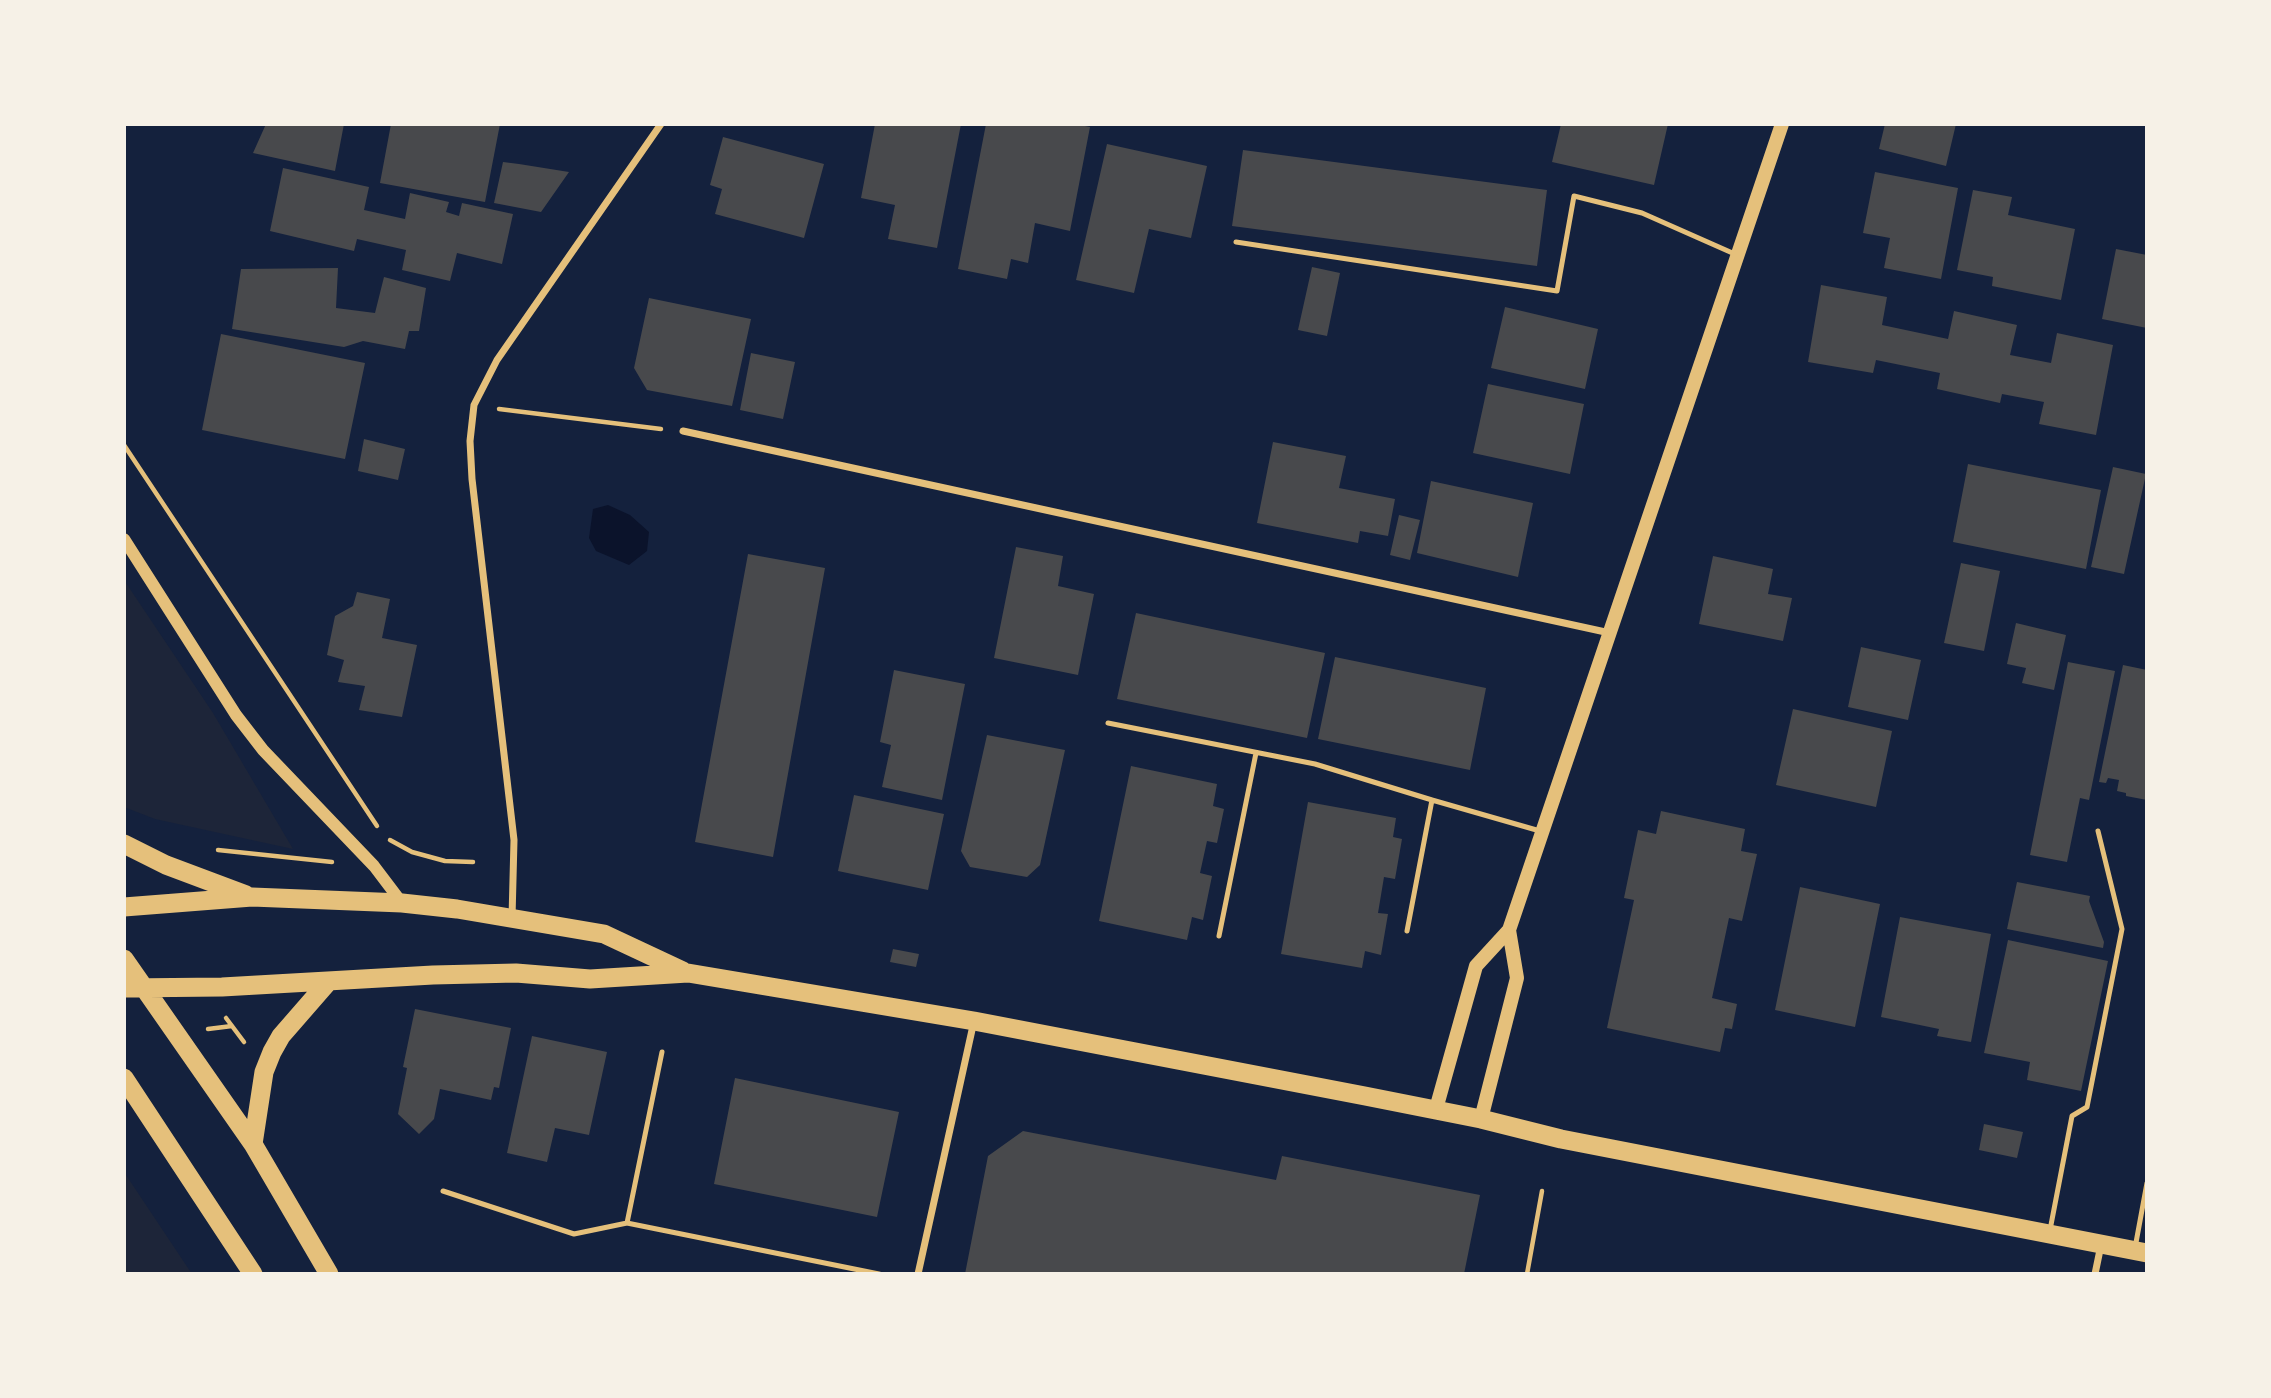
<!DOCTYPE html>
<html>
<head>
<meta charset="utf-8">
<style>
  body { margin:0 }
  #map { position:relative; width:2271px; height:1398px; overflow:hidden; background:#14213d; font-family:"Open Sans",sans-serif }
  canvas { display:block }
  .frame { position:absolute; inset:0; border:126px solid #f6f1e7; pointer-events:none }
</style>
</head>
<body>
<div id="map">
<canvas width="2271" height="1398"></canvas>
<div class="frame"></div>
</div>
<script>
const ctx = document.querySelector('canvas').getContext('2d');
ctx.lineJoin = 'round';
function fillPath(path, color) { ctx.fillStyle = color; ctx.fill(path, 'evenodd'); }
const shape = rows => new Path2D(rows.map(r => 'M' + r).join(''));
function strokePath(path, color, width, dash) { ctx.strokeStyle = color; ctx.lineWidth = width; ctx.lineCap = dash ? 'butt' : 'round'; ctx.setLineDash(dash || []); ctx.stroke(path); }
fillPath(shape([
  [124,580,213,713,293,849,155,819,124,807],
  [124,1172,192,1274,124,1274]
]), '#1d2539');
fillPath(shape([
  [608,505,630,515,649,532,647,551,629,565,596,551,589,538,593,509]
]), '#0b132b');
fillPath(shape([
  [266,124,344,124,335,171,253,153],
  [391,124,500,124,485,202,380,183],
  [875,124,961,124,937,248,888,239,895,205,861,198],
  [986,124,1075,124,1090,127,1070,231,1035,223,1028,263,1011,259,1007,279,958,269],
  [1561,124,1668,124,1654,185,1552,162],
  [1885,124,1956,124,1946,166,1879,149],
  [723,137,824,164,804,238,715,214,722,189,710,185],
  [1107,144,1207,166,1191,238,1149,229,1134,293,1076,280],
  [1243,150,1547,190,1537,266,1232,226],
  [503,162,519,164,569,172,541,212,494,203],
  [283,168,369,187,364,210,405,219,410,193,449,202,446,212,459,216,462,203,513,214,502,264,457,253,450,281,402,270,406,250,357,239,354,251,270,231],
  [1875,172,1958,188,1941,279,1884,268,1890,238,1863,233],
  [1973,190,2012,197,2008,215,2075,229,2061,300,1992,286,1993,277,1957,270],
  [2116,249,2147,255,2147,328,2102,319],
  [1312,267,1340,273,1327,336,1298,330],
  [338,268,336,308,375,313,384,277,426,288,419,331,409,331,405,349,363,341,344,347,232,329,241,269],
  [1821,285,1887,297,1882,325,1948,339,1954,311,2017,325,2010,355,2051,363,2057,333,2113,345,2096,435,2039,424,2044,402,2002,394,2000,403,1937,389,1940,373,1876,360,1873,373,1808,362],
  [649,298,751,319,732,406,647,390,634,368],
  [1505,307,1598,329,1585,389,1491,368],
  [221,334,365,363,345,459,202,430],
  [751,353,795,362,783,419,740,410],
  [1488,384,1584,404,1570,474,1473,453],
  [364,439,405,449,398,480,358,471],
  [1273,442,1346,456,1339,488,1395,499,1388,536,1360,531,1358,543,1257,523],
  [1968,464,2101,490,2086,569,1953,542],
  [2113,467,2146,474,2124,574,2091,567],
  [1431,481,1533,503,1518,577,1417,553],
  [1399,515,1420,520,1410,560,1390,555],
  [1016,547,1063,556,1058,586,1094,594,1078,675,994,658],
  [748,554,825,568,773,857,695,842],
  [1713,556,1773,569,1768,594,1792,598,1783,641,1699,624],
  [1961,563,2000,571,1984,651,1944,643],
  [357,592,390,599,382,638,417,645,402,717,359,710,365,686,338,682,344,660,327,655,335,616,353,606],
  [1136,613,1325,653,1307,738,1117,699],
  [2016,623,2066,635,2054,690,2022,683,2026,668,2007,664],
  [1861,647,1921,660,1908,720,1848,707],
  [1335,657,1486,688,1470,770,1318,739],
  [2068,662,2115,671,2089,800,2080,798,2067,862,2030,855],
  [2123,665,2147,670,2147,800,2126,796,2126,793,2117,791,2119,780,2108,778,2106,783,2099,782],
  [894,670,965,684,942,800,882,787,891,745,880,742],
  [1793,709,1892,731,1876,807,1776,785],
  [987,735,1065,750,1040,865,1027,877,970,867,961,851],
  [1131,766,1217,784,1213,806,1224,809,1217,843,1207,841,1200,873,1212,876,1203,920,1192,917,1187,940,1099,921],
  [854,795,944,814,928,890,838,871],
  [1308,802,1396,818,1393,837,1402,839,1395,879,1384,877,1378,913,1388,914,1381,955,1365,951,1362,968,1281,954],
  [1661,811,1745,829,1741,851,1757,854,1742,921,1729,918,1712,998,1737,1004,1732,1029,1725,1028,1720,1052,1607,1028,1634,900,1624,898,1638,830,1656,834],
  [2017,882,2090,896,2089,901,2104,942,2103,948,2007,929],
  [1800,887,1880,904,1855,1027,1775,1010],
  [1900,917,1991,934,1971,1042,1937,1036,1939,1029,1881,1017],
  [2008,940,2108,961,2081,1091,2027,1080,2030,1062,1984,1053],
  [893,949,919,954,916,967,890,962],
  [415,1009,511,1028,499,1088,494,1087,491,1100,440,1089,434,1119,419,1134,398,1114,407,1068,403,1067],
  [532,1036,607,1052,589,1135,555,1128,547,1162,507,1153],
  [735,1078,899,1112,877,1217,714,1184],
  [1984,1124,2023,1132,2017,1158,1979,1150],
  [1023,1131,1276,1180,1282,1156,1480,1195,1464,1274,965,1274,988,1156]
]), '#48494c');
strokePath(shape([
  [499,409,661,429],
  [124,445,377,826],
  [390,840,412,852,445,861,473,862],
  [218,850,332,862],
  [226,1018,244,1042],
  [208,1029,232,1026],
  [1527,1274,1542,1191]
]), '#e5c07b', 4.5);
strokePath(shape([
  [1236,242,1557,291,1574,196,1642,213,1737,255],
  [1108,723,1315,764,1432,800],
  [1407,931,1432,800,1540,831],
  [1219,936,1256,753],
  [662,1052,627,1223,879,1274],
  [443,1191,574,1234,627,1223],
  [2050,1230,2072,1116,2087,1107,2122,929,2098,831],
  [2135,1248,2147,1183]
]), '#e5c07b', 5);
strokePath(shape([
  [683,431,1610,633],
  [512,918,514,840,472,479,470,441,474,405,497,360,661,124],
  [918,1274,974,1021],
  [2095,1274,2101,1245]
]), '#e5c07b', 7);
strokePath(shape([
  [124,539,236,715,263,750,374,866,402,903]
]), '#e5c07b', 12);
strokePath(shape([
  [1436,1109,1476,966,1509,930,1782,124],
  [1481,1119,1517,978,1509,930]
]), '#e5c07b', 14);
strokePath(shape([
  [124,844,166,865,246,895],
  [124,907,252,897,402,903,457,909,604,934,683,971],
  [124,959,253,1144,329,1274],
  [124,988,222,987,433,975,516,973,590,979,688,973,974,1021,1365,1096,1481,1119,1561,1139,2147,1253],
  [124,1078,253,1274],
  [253,1144,264,1072,272,1052,281,1036,328,982]
]), '#e5c07b', 19);
</script>
</body>
</html>
